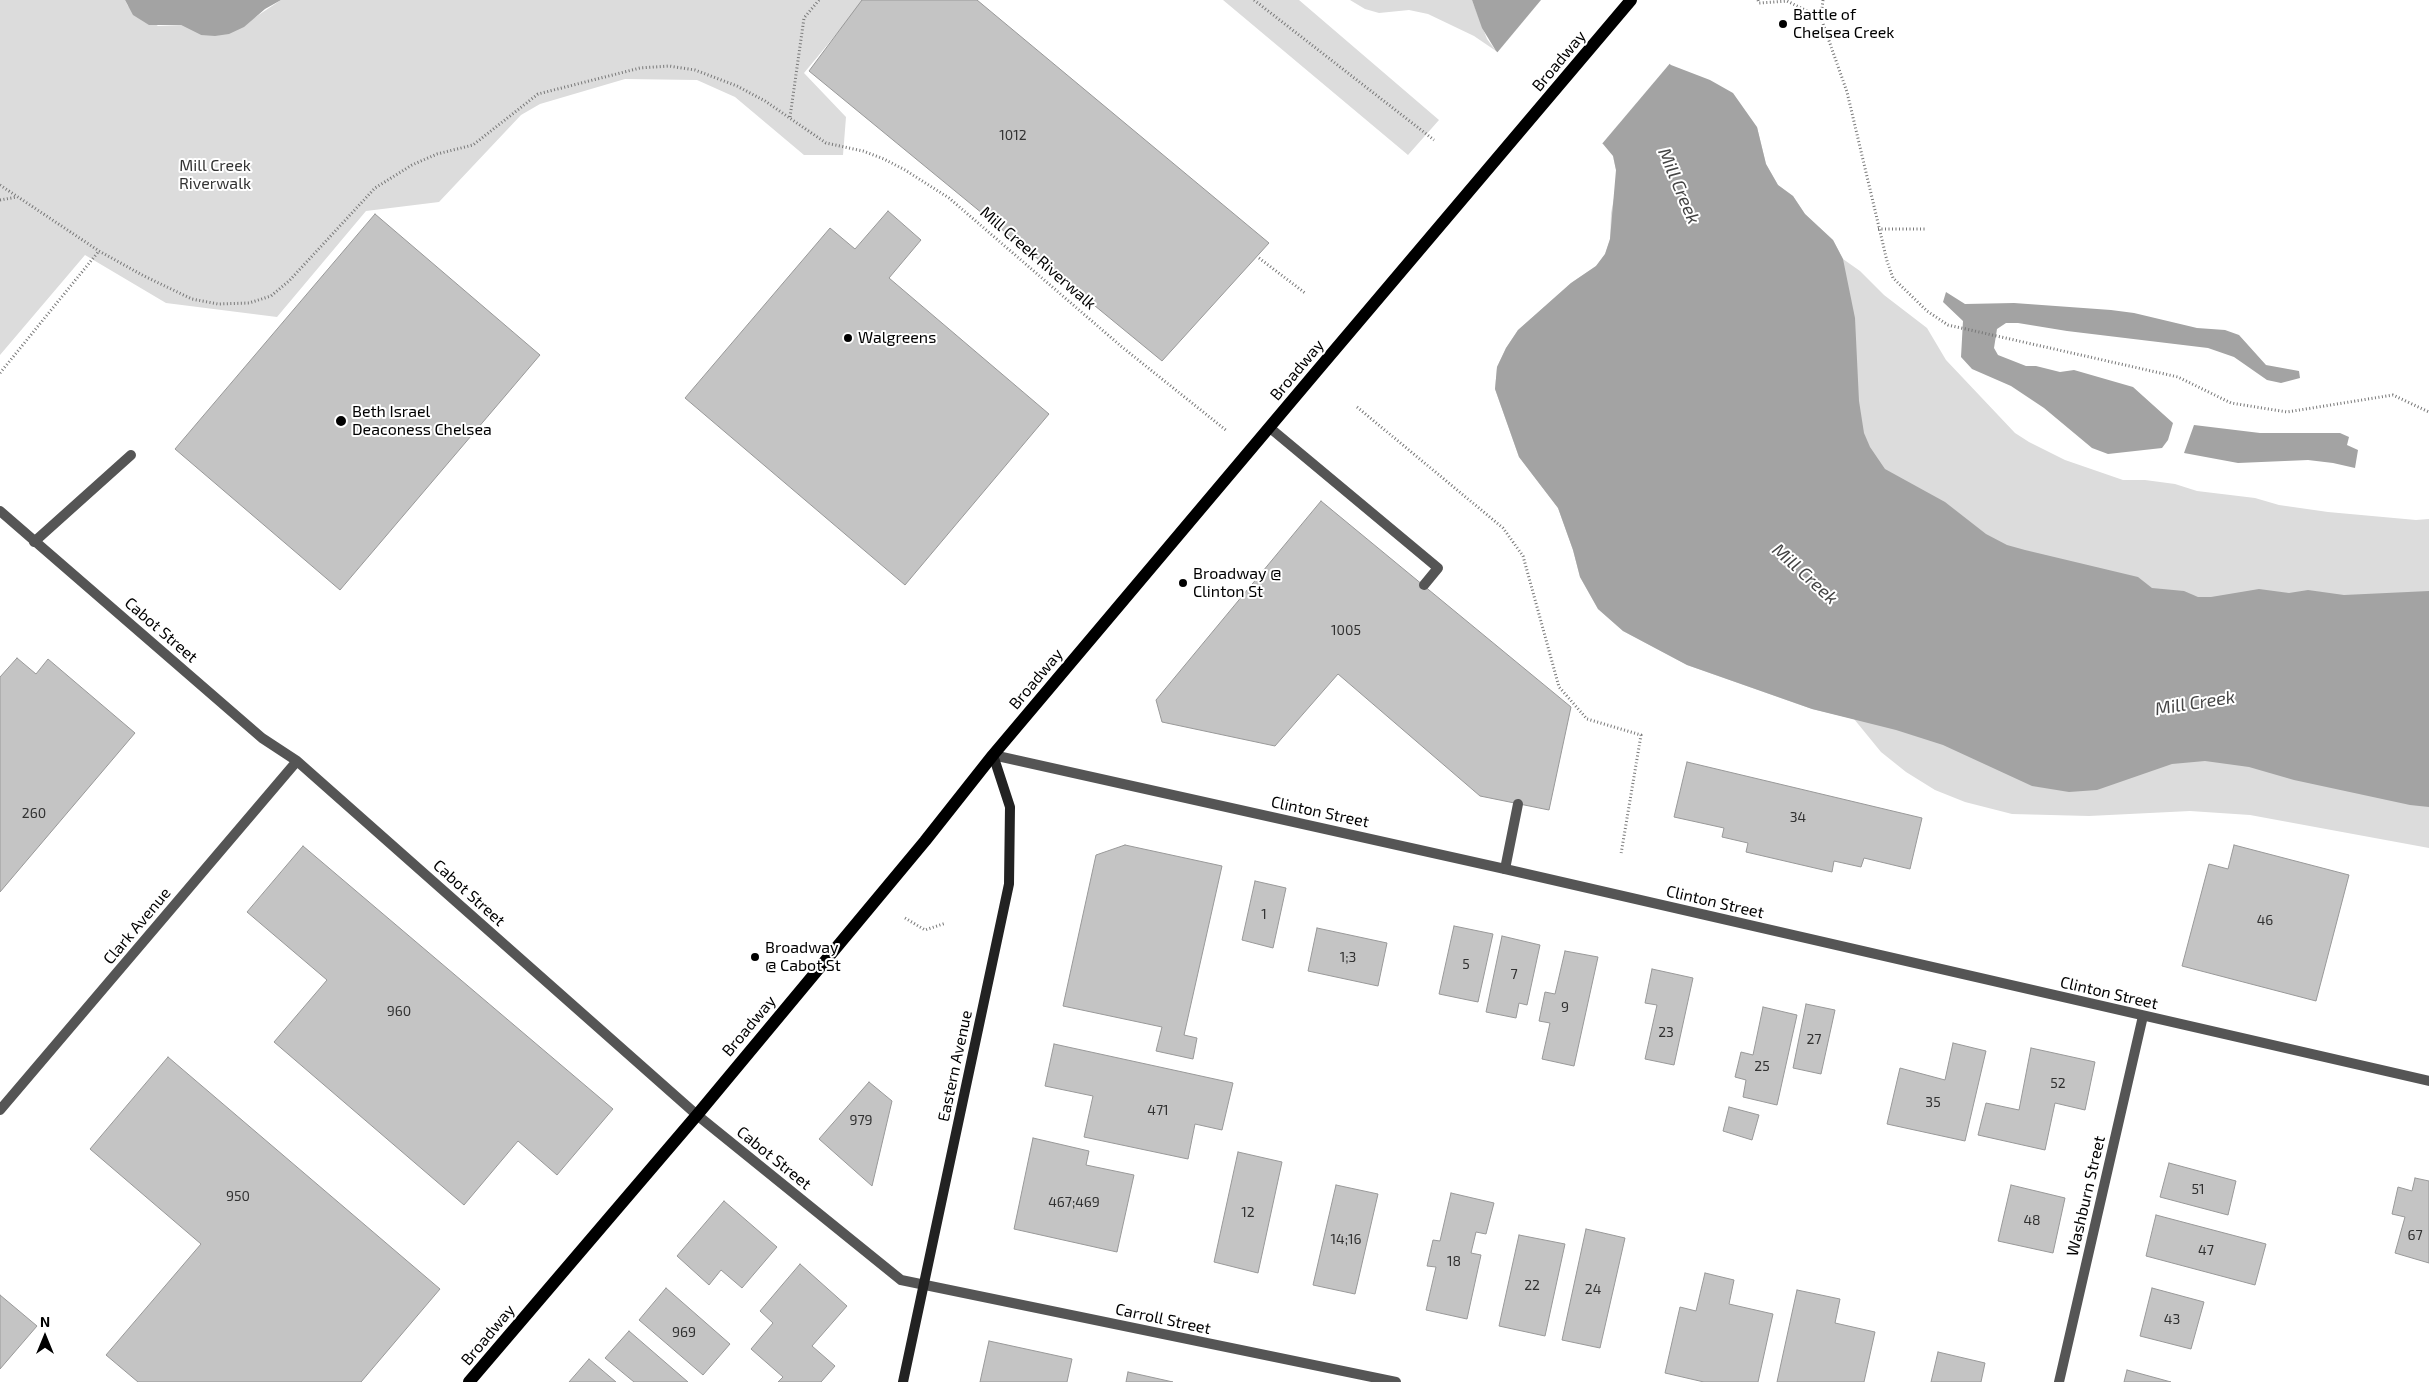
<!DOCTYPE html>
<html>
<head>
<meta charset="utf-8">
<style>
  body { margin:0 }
  #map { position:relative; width:2429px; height:1382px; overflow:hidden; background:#fff; font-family:"Exo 2",sans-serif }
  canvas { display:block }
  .north { position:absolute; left:20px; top:1312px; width:50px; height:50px; -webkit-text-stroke:4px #fff; paint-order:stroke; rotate:0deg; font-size:14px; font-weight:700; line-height:20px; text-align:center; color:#000 }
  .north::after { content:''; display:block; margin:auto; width:18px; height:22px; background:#000; clip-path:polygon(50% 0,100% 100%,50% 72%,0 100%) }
</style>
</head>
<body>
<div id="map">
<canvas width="2429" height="1382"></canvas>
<div class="north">N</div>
</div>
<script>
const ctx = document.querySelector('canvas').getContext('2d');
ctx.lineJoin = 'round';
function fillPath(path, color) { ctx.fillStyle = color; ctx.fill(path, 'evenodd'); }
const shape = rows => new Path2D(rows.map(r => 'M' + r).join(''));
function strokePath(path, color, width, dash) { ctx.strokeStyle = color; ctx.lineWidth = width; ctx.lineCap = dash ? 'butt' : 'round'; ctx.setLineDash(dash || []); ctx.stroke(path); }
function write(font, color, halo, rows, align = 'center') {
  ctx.font = font + ' "Exo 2",sans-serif'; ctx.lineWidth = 4; ctx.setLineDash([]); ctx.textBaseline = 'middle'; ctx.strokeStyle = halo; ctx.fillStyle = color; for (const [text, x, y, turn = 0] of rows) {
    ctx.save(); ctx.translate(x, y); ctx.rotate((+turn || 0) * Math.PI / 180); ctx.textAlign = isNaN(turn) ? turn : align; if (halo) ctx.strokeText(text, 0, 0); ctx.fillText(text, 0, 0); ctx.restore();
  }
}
fillPath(shape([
  [0,0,125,0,128,6,158,26,181,25,201,35,254,18,281,0,883,0,853,14,804,73,846,117,843,155,804,155,735,97,697,80,625,79,540,104,521,115,439,202,366,211,277,317,166,303,85,255,0,355],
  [1223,0,1299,0,1439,120,1408,155],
  [1350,0,1472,0,1487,39,1496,51,1474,36,1428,14,1409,10,1379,13,1365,9],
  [1757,127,1766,164,1778,185,1793,196,1805,214,1833,240,1843,259,1860,271,1884,295,1927,328,1946,360,2015,433,2029,442,2065,460,2123,480,2145,480,2175,484,2197,491,2255,498,2279,505,2328,512,2416,520,2429,519,2429,642,1861,583,1694,138],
  [1613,156,1701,455,2429,710,2429,848,2250,815,2190,811,2089,816,2012,814,1965,802,1935,790,1906,772,1881,752,1854,719,1812,709,1687,665,1623,631,1598,609,1580,577,1573,550,1558,508,1519,457,1495,389,1497,367,1506,348,1518,330,1571,283,1596,266,1605,254,1610,239,1611,213,1616,188,1616,170]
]), '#dcdcdc');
fillPath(shape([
  [125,0,281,0,265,9,244,27,229,34,215,36,201,35,181,25,149,25,133,15],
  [1472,0,1596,0,1671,65,1710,80,1733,93,1757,127,1766,164,1778,185,1793,196,1805,214,1833,240,1843,259,1855,318,1859,401,1864,433,1870,447,1885,469,1945,502,1986,534,2007,545,2025,550,2138,577,2152,588,2184,591,2198,597,2211,597,2259,589,2289,593,2308,590,2344,595,2429,591,2429,807,2410,805,2294,780,2249,767,2205,761,2172,764,2097,790,2069,792,2032,786,1943,745,1896,730,1812,709,1687,665,1623,631,1598,609,1580,577,1573,550,1558,508,1519,457,1495,389,1497,367,1506,348,1518,330,1571,283,1596,266,1605,254,1610,239,1616,170,1613,156,1603,144,1496,51,1482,28],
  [1946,292,1965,304,2014,303,2111,310,2134,313,2197,328,2225,330,2239,335,2266,365,2299,371,2300,378,2281,383,2267,380,2234,357,2208,348,2067,331,2018,323,2006,323,1997,329,1994,348,1998,355,2026,366,2036,366,2060,372,2074,370,2133,387,2173,423,2168,440,2162,448,2108,454,2092,448,2044,408,2011,386,1972,369,1961,357,1963,321,1943,302],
  [2194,425,2260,433,2340,433,2349,437,2347,445,2358,450,2355,468,2333,463,2308,460,2238,463,2184,453]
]), '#a3a3a3');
fillPath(shape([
  [1541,0,1599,0,1672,61,1601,145,1496,54]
]), '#fff');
const building = shape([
  [862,0,977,0,1269,243,1162,361,809,71,862,0],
  [888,211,921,240,889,278,1049,414,905,585,685,398,830,228,855,249,888,211],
  [375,214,540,355,340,590,175,449,375,214],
  [1321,501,1571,707,1549,810,1480,796,1338,674,1275,746,1162,722,1156,700,1321,501],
  [17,658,36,674,48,659,135,733,0,892,0,677,17,658],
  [1687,762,1922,818,1910,869,1864,858,1861,867,1834,861,1832,872,1746,852,1748,843,1722,837,1724,828,1674,817,1687,762],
  [1125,845,1222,866,1184,1035,1197,1038,1193,1059,1156,1051,1162,1027,1063,1006,1096,855,1125,845],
  [2234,845,2349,875,2316,1001,2182,966,2209,864,2228,869,2234,845],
  [303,846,613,1109,557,1175,518,1141,464,1205,274,1042,327,980,247,912,303,846],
  [1255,881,1286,888,1273,948,1242,940,1255,881],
  [1454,926,1493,934,1478,1002,1439,994,1454,926],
  [1317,928,1387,943,1378,986,1308,971,1317,928],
  [1502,936,1540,945,1527,1005,1519,1003,1516,1018,1486,1012,1502,936],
  [1565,951,1598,957,1574,1066,1542,1059,1550,1023,1539,1021,1545,992,1555,994,1565,951],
  [1652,969,1693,978,1674,1065,1645,1059,1657,1005,1645,1003,1652,969],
  [1806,1004,1835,1010,1821,1074,1793,1068,1806,1004],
  [1763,1007,1797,1015,1777,1105,1743,1097,1746,1080,1735,1077,1741,1052,1753,1055,1763,1007],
  [1953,1043,1986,1051,1965,1141,1887,1124,1900,1068,1945,1080,1953,1043],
  [1054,1044,1233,1083,1222,1130,1195,1124,1188,1159,1084,1137,1093,1096,1045,1086,1054,1044],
  [2031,1048,2095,1062,2085,1110,2055,1103,2045,1150,1978,1135,1986,1103,2019,1110,2031,1048],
  [168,1057,440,1289,361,1382,138,1382,106,1355,201,1244,90,1149,168,1057],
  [869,1082,892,1101,872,1186,819,1139,869,1082],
  [1729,1107,1759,1115,1752,1140,1723,1131,1729,1107],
  [1033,1138,1089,1151,1086,1165,1134,1175,1117,1252,1014,1229,1033,1138],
  [1238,1152,1282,1162,1258,1273,1214,1262,1238,1152],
  [2169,1163,2236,1181,2228,1215,2160,1197,2169,1163],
  [2415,1178,2429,1181,2429,1263,2395,1253,2405,1217,2392,1214,2398,1187,2412,1191,2415,1178],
  [1336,1185,1378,1194,1355,1294,1313,1285,1336,1185],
  [2011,1185,2065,1198,2053,1253,1998,1241,2011,1185],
  [1451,1193,1494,1203,1486,1234,1476,1232,1471,1253,1481,1255,1467,1319,1426,1310,1436,1267,1427,1266,1433,1240,1440,1241,1451,1193],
  [724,1201,777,1247,742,1288,721,1270,709,1285,677,1256,724,1201],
  [2156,1215,2266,1244,2255,1285,2146,1256,2156,1215],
  [1586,1229,1625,1238,1600,1348,1562,1340,1586,1229],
  [1519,1235,1565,1244,1545,1336,1499,1326,1519,1235],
  [800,1264,847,1306,812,1346,835,1366,821,1382,778,1382,783,1377,751,1349,773,1323,760,1311,800,1264],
  [1705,1273,1734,1280,1729,1304,1773,1314,1758,1382,1704,1382,1665,1373,1680,1307,1696,1311,1705,1273],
  [666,1288,730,1344,703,1375,639,1320,666,1288],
  [2152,1288,2204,1302,2191,1349,2140,1336,2152,1288],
  [1797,1290,1840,1299,1835,1323,1875,1332,1864,1382,1777,1382,1797,1290],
  [0,1295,37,1326,0,1369,0,1295],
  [629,1331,688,1382,634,1382,605,1358,629,1331],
  [989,1341,1072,1359,1067,1382,980,1382,989,1341],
  [1938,1352,1985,1363,1981,1382,1931,1382,1938,1352],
  [589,1359,616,1382,569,1382,589,1359],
  [2127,1370,2171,1382,2124,1382,2127,1370],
  [1128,1372,1173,1382,1126,1382,1128,1372]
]);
fillPath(building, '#c4c4c4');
strokePath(building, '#999', 1);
strokePath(shape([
  [1254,0,1434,140],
  [1758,0,1759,3,1787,1,1821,18],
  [1823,0,1821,18,1847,92,1887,261,1893,278,1927,311,1948,325,2178,377,2231,403,2287,412,2393,395,2429,412],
  [790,117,804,18,819,0],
  [0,185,99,251,144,276,192,299,218,304,249,303,271,296,289,281,375,188,412,165,437,154,473,145,538,94,640,68,669,66,695,70,737,86,765,101,826,143,863,151,884,159,905,170,949,198,1122,347,1227,431],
  [0,200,17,197],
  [1878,229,1927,229],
  [1259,258,1305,293],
  [0,373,99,251],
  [1357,407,1503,528,1523,556,1559,687,1587,719,1641,735,1621,854],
  [905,918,925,930,946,923]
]), '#777', 3, [1, 2.5]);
strokePath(shape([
  [1270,428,1438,568,1424,585],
  [34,542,131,455],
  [1505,869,1518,804]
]), '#555', 10);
strokePath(shape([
  [0,511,262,738,297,761,697,1115,901,1280,1396,1382],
  [0,1110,297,761],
  [2059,1382,2143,1016]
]), '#555', 10);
strokePath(shape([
  [993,755,1505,869,2429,1081]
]), '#555', 10);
strokePath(shape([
  [903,1382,1009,884,1010,807,993,755]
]), '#222', 10);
strokePath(shape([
  [469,1382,697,1115,925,841,993,755,1316,372,1631,0]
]), '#000', 12);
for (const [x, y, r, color] of [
  [1783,24,5,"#000"],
  [848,338,5,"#000"],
  [341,421,6,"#000"],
  [1183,583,5,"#000"],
  [755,957,5,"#000"]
]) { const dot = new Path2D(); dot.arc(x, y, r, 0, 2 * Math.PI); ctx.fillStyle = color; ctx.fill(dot); strokePath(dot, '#fff', 2); }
write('14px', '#313131', null, [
  ["1012",1013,135],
  ["1005",1346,630],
  ["260",34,813],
  ["34",1798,817],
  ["1",1264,914],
  ["46",2265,920],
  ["1;3",1348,957],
  ["5",1466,964],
  ["7",1514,974],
  ["9",1565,1007],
  ["960",399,1011],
  ["23",1666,1032],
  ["27",1814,1039],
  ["25",1762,1066],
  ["52",2058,1083],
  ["35",1933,1102],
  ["471",1158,1110],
  ["979",861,1120],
  ["51",2198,1189],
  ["950",238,1196],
  ["467;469",1074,1202],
  ["12",1248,1212],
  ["48",2032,1220],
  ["67",2415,1235],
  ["14;16",1346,1239],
  ["47",2206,1250],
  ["18",1454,1261],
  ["22",1532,1285],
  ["24",1593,1289],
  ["43",2172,1319],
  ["969",684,1332]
]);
write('16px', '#000', '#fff', [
  ["Battle of",1793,15],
  ["Chelsea Creek",1793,33],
  ["Walgreens",858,338],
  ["Beth Israel",352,412],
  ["Deaconess Chelsea",352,430],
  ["Broadway @",1193,574],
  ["Clinton St",1193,592],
  ["Broadway",765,948],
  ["@ Cabot St",765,966]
], 'left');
write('16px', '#000', '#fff', [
  ["Broadway",1559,61,-50],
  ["Mill Creek Riverwalk",1038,258,41],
  ["Broadway",1297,370,-50],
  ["Cabot Street",161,630,41],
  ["Broadway",1036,679,-50],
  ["Clinton Street",1320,812,12],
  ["Cabot Street",469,893,42],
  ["Clinton Street",1715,902,13],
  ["Clark Avenue",137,926,-50],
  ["Clinton Street",2109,993,13],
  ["Broadway",749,1026,-50],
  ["Eastern Avenue",955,1066,-78],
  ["Cabot Street",774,1158,39],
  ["Washburn Street",2086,1196,-77],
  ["Carroll Street",1163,1319,12],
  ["Broadway",488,1335,-50]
]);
write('16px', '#333', '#fff', [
  ["Mill Creek",215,166],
  ["Riverwalk",215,184]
]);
write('italic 18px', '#444', '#fff', [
  ["Mill Creek",1679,186,67],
  ["Mill Creek",1805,574,42],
  ["Mill Creek",2195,703,-9]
]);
</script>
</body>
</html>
